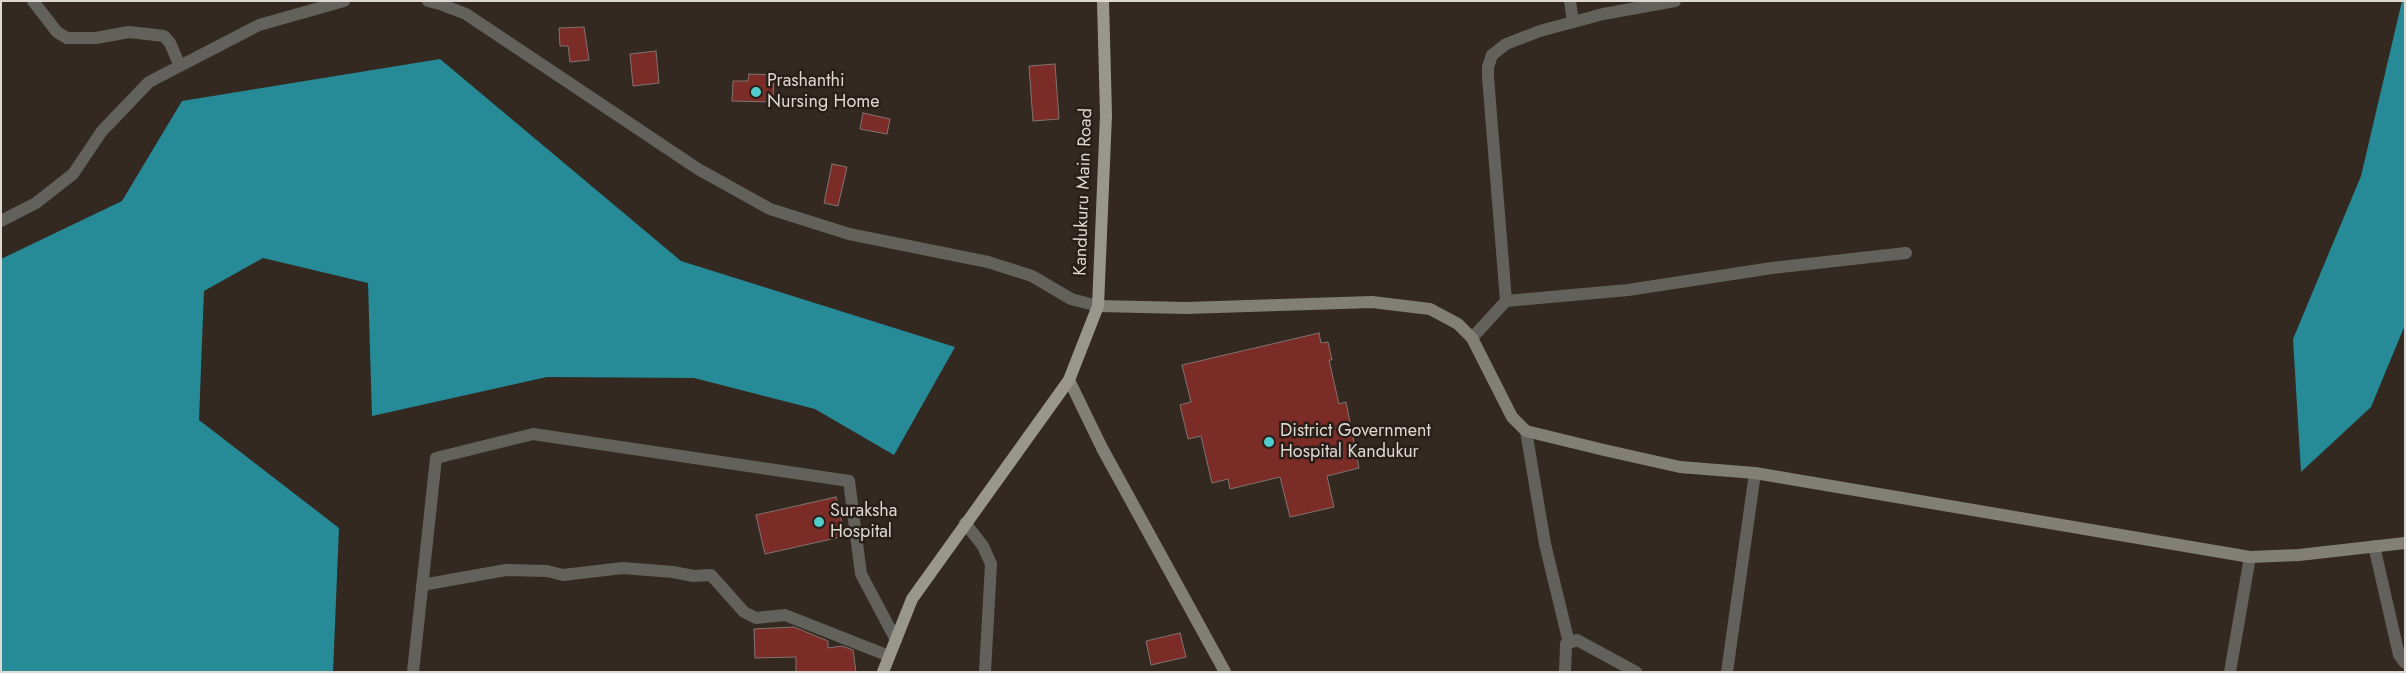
<!DOCTYPE html>
<html>
<head>
<meta charset="utf-8">
<style>
  body { margin:0 }
  #map { position:relative; width:2406px; height:673px; overflow:hidden; background:#332921; font-family:Jost,sans-serif }
  canvas { display:block }
  .frame { position:absolute; inset:0; border:2px solid #ded8d3; pointer-events:none }
</style>
</head>
<body>
<div id="map">
<canvas width="2406" height="673"></canvas>
<div class="frame"></div>
</div>
<script>
const ctx = document.querySelector('canvas').getContext('2d');
ctx.lineJoin = 'round';
function fillPath(path, color) { ctx.fillStyle = color; ctx.fill(path, 'evenodd'); }
const shape = rows => new Path2D(rows.map(r => 'M' + r).join(''));
function strokePath(path, color, width, dash) { ctx.strokeStyle = color; ctx.lineWidth = width; ctx.lineCap = dash ? 'butt' : 'round'; ctx.setLineDash(dash || []); ctx.stroke(path); }
function write(font, color, halo, rows, align = 'center') {
  ctx.font = font + ' Jost,sans-serif'; ctx.lineWidth = 5; ctx.setLineDash([]); ctx.textBaseline = 'middle'; ctx.strokeStyle = halo; ctx.fillStyle = color; for (const [text, x, y, turn = 0] of rows) {
    ctx.save(); ctx.translate(x, y); ctx.rotate((+turn || 0) * Math.PI / 180); ctx.textAlign = isNaN(turn) ? turn : align; if (halo) ctx.strokeText(text, 0, 0); ctx.fillText(text, 0, 0); ctx.restore();
  }
}
fillPath(shape([
  [2402,1,2405,1,2405,325,2371,407,2301,472,2293,339,2361,176],
  [440,59,681,261,955,347,894,455,815,409,694,378,547,377,372,416,368,283,263,258,204,291,199,420,339,528,333,672,1,672,1,259,122,201,182,101]
]), '#268a97');
const building = shape([
  [584,27,589,60,570,62,568,46,560,46,559,28,584,27],
  [656,51,659,83,633,86,630,54,656,51],
  [1055,64,1059,119,1033,121,1029,66,1055,64],
  [749,74,774,75,773,102,732,101,733,81,748,81,749,74],
  [863,113,890,119,887,134,860,129,863,113],
  [832,164,847,167,838,206,824,203,832,164],
  [1319,333,1321,343,1328,342,1332,360,1329,360,1339,404,1346,402,1359,468,1327,476,1334,507,1290,517,1280,477,1230,489,1228,479,1212,483,1201,436,1188,439,1180,405,1191,402,1182,365,1319,333],
  [836,497,845,536,765,554,756,515,836,497],
  [794,627,828,641,828,648,842,646,853,650,856,672,796,672,796,657,755,658,754,629,794,627],
  [1180,633,1186,657,1151,665,1146,641,1180,633]
]);
fillPath(building, '#7c2c26');
strokePath(building, '#837371', 1);
strokePath(shape([
  [33,1,57,32,67,38,96,38,129,32,164,36,170,43,180,66],
  [428,1,440,4,466,14,698,169,770,209,849,234,988,262,1032,276,1071,299,1098,306],
  [1570,1,1573,22],
  [1,221,36,203,73,174,102,131,149,82,259,25,344,1],
  [1506,301,1488,77,1488,67,1492,55,1506,44,1540,31,1603,14,1675,1],
  [1472,338,1506,301,1628,290,1772,268,1906,253],
  [1526,431,1545,544,1569,643],
  [965,523,983,546,991,564,985,672],
  [2374,546,2399,655,2405,663],
  [422,585,506,570,547,571,563,575,623,568,673,572,693,576,711,575,744,612,756,618,785,615,889,656],
  [413,672,436,458,533,434,849,481,861,574,896,640],
  [1565,672,1566,644,1577,640,1636,672],
  [1727,672,1755,473],
  [2230,672,2250,557]
]), '#63615c', 12);
strokePath(shape([
  [1098,306,1186,308,1372,302,1430,309,1458,324,1472,338,1512,417,1526,431,1604,450,1680,467,1755,473,2250,557,2299,555,2405,543],
  [1069,380,1102,448,1225,672]
]), '#827f77', 12);
strokePath(shape([
  [883,672,912,599,1069,380,1098,306,1106,115,1103,1]
]), '#99978b', 12);
for (const [x, y, r, color] of [
  [756,92,6,"#52cdcd"],
  [1269,442,6,"#52cdcd"],
  [819,522,6,"#52cdcd"]
]) { const dot = new Path2D(); dot.arc(x, y, r, 0, 2 * Math.PI); ctx.fillStyle = color; ctx.fill(dot); strokePath(dot, '#291f18', 2); }
write('18px', '#ded8d3', '#291f18', [
  ["Prashanthi",767,82],
  ["Nursing Home",767,103],
  ["District Government",1280,432],
  ["Hospital Kandukur",1280,453],
  ["Suraksha",830,512],
  ["Hospital",830,533]
], 'left');
write('18px', '#ded8d3', '#291f18', [
  ["Kandukuru Main Road",1084,192,-88]
]);
</script>
</body>
</html>
